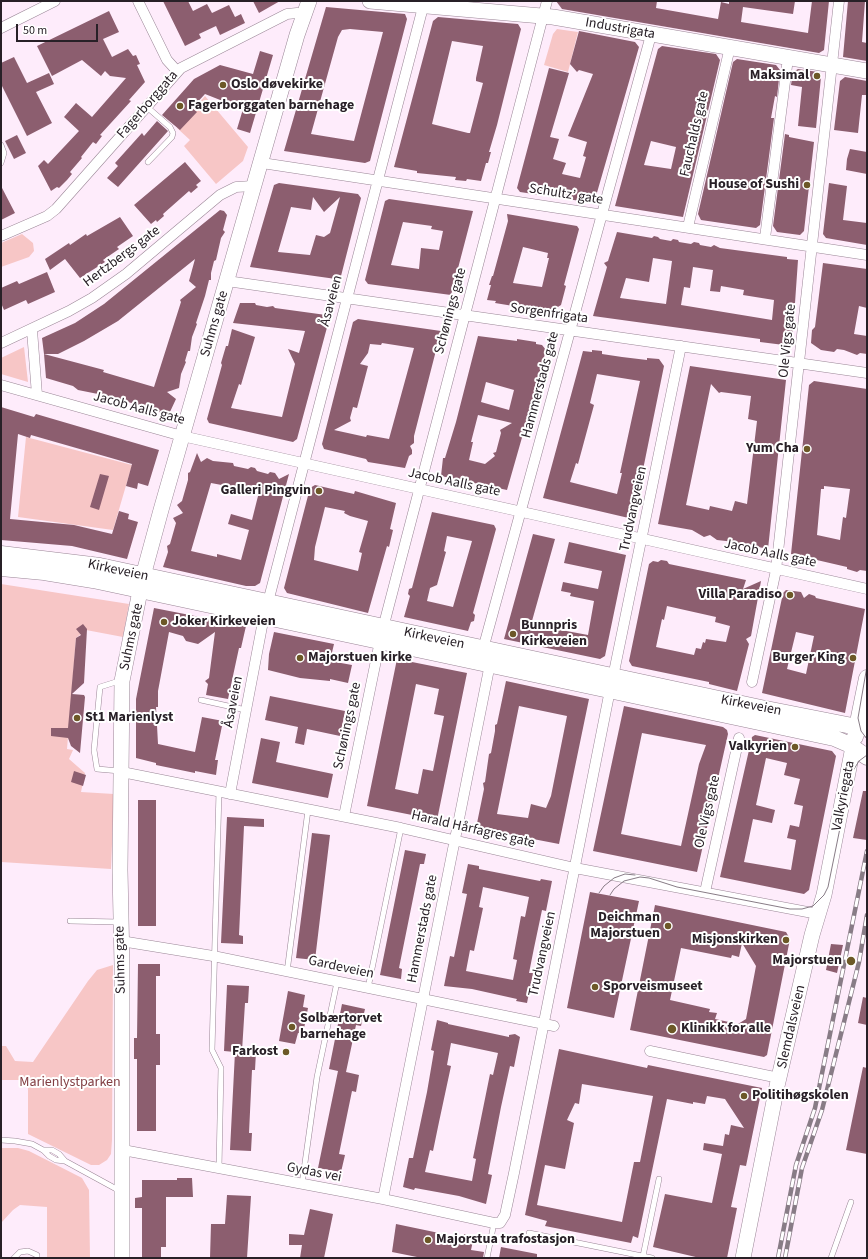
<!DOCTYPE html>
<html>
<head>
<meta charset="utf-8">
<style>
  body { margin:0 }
  #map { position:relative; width:868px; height:1259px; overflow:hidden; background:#feecfb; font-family:"Source Sans 3",sans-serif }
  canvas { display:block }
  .frame { position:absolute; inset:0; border:2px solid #282027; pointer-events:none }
  .scale { position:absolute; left:16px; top:24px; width:82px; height:18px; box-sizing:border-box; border:2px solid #282027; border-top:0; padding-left:5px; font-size:12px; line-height:14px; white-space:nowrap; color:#282027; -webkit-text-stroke:3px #fff; paint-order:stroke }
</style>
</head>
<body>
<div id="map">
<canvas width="868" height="1259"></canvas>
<div class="frame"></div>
<div class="scale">50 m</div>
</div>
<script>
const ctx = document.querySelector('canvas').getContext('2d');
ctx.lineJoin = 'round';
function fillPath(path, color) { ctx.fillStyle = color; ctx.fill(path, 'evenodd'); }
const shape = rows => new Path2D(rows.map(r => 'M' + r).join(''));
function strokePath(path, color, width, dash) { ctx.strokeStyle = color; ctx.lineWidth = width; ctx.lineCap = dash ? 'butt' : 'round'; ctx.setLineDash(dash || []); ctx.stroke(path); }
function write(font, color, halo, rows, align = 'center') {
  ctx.font = font + ' "Source Sans 3",sans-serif'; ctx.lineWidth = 4; ctx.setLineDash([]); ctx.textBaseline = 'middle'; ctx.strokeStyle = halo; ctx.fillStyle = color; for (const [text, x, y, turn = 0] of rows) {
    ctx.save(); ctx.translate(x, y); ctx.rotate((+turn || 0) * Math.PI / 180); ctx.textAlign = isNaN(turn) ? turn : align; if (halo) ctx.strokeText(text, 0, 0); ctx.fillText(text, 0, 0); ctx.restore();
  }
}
fillPath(shape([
  [557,29,578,32,568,72,544,65,553,34],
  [205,96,248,147,243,161,216,184,184,146,190,140,177,128],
  [22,234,33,243,34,251,29,257,1,267,1,243],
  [24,347,28,382,1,374,1,358],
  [26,437,132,465,113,530,18,517],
  [1,584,129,604,123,637,86,630,76,638,67,749,73,750,69,759,85,773,81,792,114,794,111,869,1,862],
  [113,965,112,1140,111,1154,107,1160,99,1165,91,1165,28,1134,28,1080,1,1080,1,1046,6,1046,15,1061,33,1062,88,981,97,970],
  [1,1148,18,1148,29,1151,82,1178,89,1190,90,1258,47,1258,47,1207,20,1205,13,1210,1,1223]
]), '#f7c6c6');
fillPath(shape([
  [163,1,188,1,193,11,207,4,212,13,229,5,235,17,241,14,245,23,220,35,216,26,199,34,201,38,185,46],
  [253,1,280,1,259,13],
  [556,1,657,1,656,8,718,19,721,2,729,4,729,1,795,1,793,14,743,7,741,22,808,33,812,1,829,1,824,50,819,53,562,9],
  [848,1,865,1,862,42,867,43,867,61,843,57],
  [326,7,405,14,407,19,370,161,365,163,284,151],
  [350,29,383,32,354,141,311,134,338,37,342,30],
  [109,11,119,32,103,39,112,57,128,49,133,56,136,55,140,64,137,65,145,82,129,100,131,101,100,135,102,136,96,144,93,142,81,157,82,158,70,172,72,174,67,180,59,188,57,187,51,191,38,166,44,160,48,164,79,131,64,117,76,103,92,117,126,78,110,76,105,71,101,76,82,60,52,76,37,46],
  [438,17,518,24,521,29,497,125,489,152,491,152,488,163,486,163,481,181,467,179,466,181,455,180,456,177,417,173,417,171,394,167,433,21],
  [452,41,483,46,476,78,476,81,483,83,470,133,468,133,432,124],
  [579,31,635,42,639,47,594,203,520,192,517,188,549,68,569,73,550,137,559,139,553,159,566,163,562,174,580,178,586,157,583,156,587,142,568,136,593,74,579,70,577,72,570,64],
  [662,46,716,54,720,60,683,217,615,206,658,49],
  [651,141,676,147,671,169,644,165],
  [260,51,273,55,250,133,237,129,243,109,205,94,192,108,197,112,180,130,162,115,194,79,220,65,253,74],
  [14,57,27,83,49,73,54,84,36,92,52,123,27,136,1,84,1,63],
  [737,59,776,65,780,70,777,97,775,96,771,118,774,118,760,225,756,228,701,220,698,214,733,62],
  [798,69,818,72,821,77,816,128,798,126,802,87,791,85,793,72],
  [845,77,867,81,867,95,862,95,858,133,834,130,840,81],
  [157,121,168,131,118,187,107,178,118,166,115,163,142,133,144,136],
  [785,134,789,135,789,137,814,142,804,231,800,235,777,232,773,226],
  [17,135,26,153,14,159,5,141],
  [850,149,867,152,867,174,846,170,847,159],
  [185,162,201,181,196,185,198,187,191,193,189,191,163,214,164,216,157,222,156,220,151,224,134,205],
  [279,183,358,194,361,198,341,276,336,279,250,267,274,185],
  [313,197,324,212,340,197,330,233,324,237,316,235,310,255,278,252,291,207,311,210],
  [829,183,847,186,843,220,867,223,867,245,826,238,823,234],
  [1,186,15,213,1,220],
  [389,199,473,211,451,295,368,284,365,280,385,201],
  [403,222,432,226,431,229,443,231,439,250,421,248,419,269,391,265],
  [220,210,224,211,227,215,223,230,225,232,221,238,216,260,214,261,211,273,211,280,209,280,205,296,196,323,197,324,192,337,190,351,188,351,185,361,186,362,181,374,179,388,167,392,176,399,169,414,148,410,147,408,122,400,121,402,111,400,98,394,78,390,73,386,46,378,44,354,104,370,103,372,154,387,181,302,180,300,196,287,189,281,195,259,118,321,84,341,58,354,44,354,42,338,75,323,104,304],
  [507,214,577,226,579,229,564,285,566,286,561,305,550,312,495,303,496,301,487,300,491,285,489,285,492,276,493,276,508,221],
  [523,247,548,253,547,258,549,258,542,287,513,283],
  [120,217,133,236,117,247,119,249,103,260,105,262,80,278,65,259,50,270,45,259,69,243,70,245,86,234,87,236],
  [617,232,652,238,654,236,658,237,660,239,671,241,673,239,678,240,679,242,691,244,694,242,699,243,700,245,711,247,714,245,720,248,787,257,787,259,798,260,792,346,760,342,760,339,593,316,607,267,604,263,608,261],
  [653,258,672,261,666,304,620,298,626,278,649,282],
  [693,267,713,270,710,291,720,292,721,286,744,290,743,295,774,300,772,320,681,305,684,287,690,288],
  [823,263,867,269,867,308,859,306,854,334,867,336,867,354,860,353,857,355,844,350,837,349,834,352,821,350,811,343,812,330,815,327],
  [47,272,55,292,28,304,26,300,4,310,1,303,1,288,17,281,19,284],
  [240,303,255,303,256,305,267,307,273,306,275,308,326,315,329,320,297,439,293,442,209,423,207,419,222,365,221,363,226,346,228,346,232,329,255,337,241,385,239,384,231,408,282,417,295,364,288,349,299,353,305,331,233,323],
  [358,319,441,331,414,436,414,443,410,446,412,450,412,454,409,456,405,468,368,462,366,459,324,449,322,444,353,322],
  [382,343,414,348,389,439,367,435,366,437,334,430,351,421,350,418,353,407,357,408,368,366,360,364,368,353,370,344,381,345],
  [478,336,517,341,517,339,536,342,536,344,542,345,546,350,533,398,535,399,531,413,529,413,507,490,441,476,443,458,445,458,456,422],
  [486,382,514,390,509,410,481,402],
  [478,415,512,423,500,430,501,433,496,452,493,453,495,456,485,464,469,460,473,442,471,442],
  [592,350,602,351,602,354,622,357,647,360,647,358,659,359,664,366,633,519,543,498,583,351,592,352],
  [597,374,640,381,620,473,622,473,617,494,570,482,576,463,578,464,594,405,590,403],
  [690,366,786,380,768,549,749,545,747,547,736,545,735,542,717,540,710,535,704,537,692,530,658,524],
  [711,384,719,393,721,392,751,396,748,419,757,421,747,504,735,501,732,511,710,506,709,510,686,505],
  [814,381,867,389,867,571,860,570,857,572,847,569,847,567,791,554,809,385],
  [824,486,850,489,846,518,843,517,840,540,817,535,821,489,824,489],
  [1,407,34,417,36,414,159,450,148,486,138,483,137,489,126,486,132,464,31,435,30,438,18,434,10,519,74,525,112,534,119,511,129,514,128,519,138,522,127,559,72,546,1,540],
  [197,453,201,462,207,458,213,461,233,463,234,466,248,469,251,467,255,468,257,471,268,474,270,472,275,473,279,479,289,474,260,583,255,586,246,586,163,567,168,552,167,546,170,544,176,523,173,518,183,513,177,505,182,501,188,480,188,473,190,472],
  [211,483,259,492,252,520,231,514,228,524,249,530,241,560,217,554,217,557,191,551],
  [100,474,109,476,99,510,90,507],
  [315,485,354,494,355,491,396,503,390,529,393,530,389,547,387,546,368,613,287,593,284,588,310,488],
  [325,507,345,511,344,513,350,516,368,521,359,552,362,553,358,571,314,560,315,547],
  [432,512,494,525,496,529,473,613,475,615,474,621,471,622,468,631,404,617,410,596,408,594,409,589,412,588],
  [447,536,472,541,453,607,427,601,430,588,437,585,446,552,444,551],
  [533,534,555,539,532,621,561,630,588,635,594,601,570,596,571,593,561,591,563,582,598,589,602,571,564,563,569,542,626,555,605,656,600,659,504,639],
  [661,560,667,561,669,564,746,580,743,589,761,581,751,636,746,639,749,644,737,691,709,684,709,682,632,666,629,661,649,564,653,561,658,562],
  [667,606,716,617,715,622,730,626,726,642,706,639,705,643,703,642,701,649,696,648,694,655,656,647,662,619,664,620],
  [786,590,801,592,804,598,809,594,815,596,816,598,865,609,845,713,762,693,783,593],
  [796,632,814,636,806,674,787,669],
  [154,608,246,626,241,648,239,648,228,699,206,695,208,684,205,681,209,678,215,632,198,644,186,641,183,636,169,632,158,691,158,707,156,707,158,744,195,752,202,717,223,721,215,760,218,760,216,775,195,771,195,773,156,765,156,763,136,758,136,699],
  [83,624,87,629,84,683,72,694,84,695,85,697,80,753,71,746,68,738,51,736,51,728,68,728,76,638,81,635,76,629],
  [274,632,334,644,330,661,352,665,348,683,330,679,330,681,300,678,268,670,269,654],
  [397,659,467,673,437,820,367,806],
  [416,684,439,689,434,714,444,716,433,771,423,769,418,794,395,789],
  [506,681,589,699,559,844,476,828,484,789,483,783,485,782,489,754,491,753,495,731,495,725,497,724],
  [519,706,567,716,551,796,546,808,531,804,528,818,497,814],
  [270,696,345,711,340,736,307,729,304,745,295,743,298,727,265,720],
  [624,706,723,727,727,730,728,734,697,872,593,851],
  [642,733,706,745,699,764,681,846,621,834],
  [755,735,832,751,836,756,809,890,804,894,720,877,752,737],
  [766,758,787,763,784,775,800,779,794,804,803,806,801,817,799,827,790,825,787,838,796,840,791,870,744,862,753,819,772,823,775,810,756,805],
  [261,738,280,742,276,762,333,774,328,798,252,783],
  [74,771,86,775,83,786,71,782],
  [863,791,867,791,867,840,853,838],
  [138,800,156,800,156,926,138,926],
  [227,817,264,819,264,827,244,826,239,935,243,936,243,944,221,943],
  [312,833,330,835,315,960,296,958],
  [405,850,426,854,424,864,420,864,399,968,402,969,401,979,380,975],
  [468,864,479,866,479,869,540,881,541,879,552,881,546,911,542,910,534,948,529,973,533,973,527,1003,516,1001,517,999,472,989,444,986,450,956,454,957,467,894,462,893],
  [483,887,529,897,525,917,521,916,513,959,517,960,513,980,466,971,470,950,474,951,483,908,479,907],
  [590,892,639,901,614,1018,567,1008],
  [655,905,786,932,790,939,767,1055,764,1057,630,1030],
  [742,943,756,966,746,1019,738,1024,715,1019,717,1013,709,1012,710,1009,670,1000,681,948,731,958,732,955,739,957],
  [831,944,843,945,837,973,826,970],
  [138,964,160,964,160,976,156,976,156,1034,160,1034,160,1065,156,1065,156,1131,137,1131,137,1059,134,1059,134,1038,137,1038],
  [227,985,249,986,248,1003,245,1003,242,1051,256,1052,255,1070,252,1070,249,1133,252,1133,251,1151,230,1150,235,1052,224,1051],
  [288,991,305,995,303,1007,308,1008,303,1034,298,1033,295,1044,279,1041],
  [863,997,867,998,867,1025,858,1023],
  [342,1004,365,1009,361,1026,356,1025,346,1072,359,1075,356,1092,352,1091,339,1154,345,1155,341,1172,318,1168,338,1071,329,1069],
  [437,1020,448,1023,448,1024,509,1037,509,1035,515,1034,520,1037,514,1067,510,1066,501,1107,488,1174,492,1175,486,1204,459,1196,415,1188,414,1190,403,1187,409,1158,413,1158,427,1092,434,1051,431,1050],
  [451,1043,498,1053,493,1075,490,1074,473,1158,476,1159,472,1181,425,1172,430,1150,433,1151,439,1122,451,1066,447,1065],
  [559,1049,647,1068,648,1065,762,1088,746,1166,740,1165,736,1184,731,1207,737,1208,727,1258,700,1258,653,1247,665,1194,712,1203,722,1154,703,1150,704,1143,723,1146,725,1134,729,1135,731,1125,744,1128,725,1099,707,1096,705,1104,693,1102,693,1104,667,1099,638,1238,633,1236,631,1243,545,1226,547,1221,525,1215],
  [582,1084,653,1096,640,1162,634,1162,622,1222,537,1205,545,1165,565,1169,574,1123,567,1120,575,1103,579,1104],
  [863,1067,867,1068,867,1154,846,1150],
  [177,1178,192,1178,193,1197,166,1197,166,1247,161,1247,161,1258,142,1258,142,1208,135,1208,135,1198,142,1197,142,1180,177,1180],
  [227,1195,251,1196,247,1258,210,1258,211,1224,225,1224],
  [310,1209,333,1214,324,1258,300,1258,302,1245,289,1245,289,1234,304,1235],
  [396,1224,463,1238,464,1234,474,1236,471,1250,484,1252,483,1258,422,1258,392,1252],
  [501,1247,537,1254,537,1258,499,1258]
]), '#8c5e6f');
const lane = shape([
  [147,107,170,127,173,133,172,137,148,162],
  [1,145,4,153,1,163],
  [119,681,100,687,94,750,97,769,120,771],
  [201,700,246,710],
  [219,791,212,1050,221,1068,219,1168],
  [70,921,119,922],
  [287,972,308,810],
  [368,988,401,828],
  [1,1140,15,1141,32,1144,43,1150,52,1150,59,1154,65,1161,120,1191],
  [43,1150,49,1156,56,1160,65,1161],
  [302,1184,317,1077,337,982],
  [529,1233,652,1258],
  [643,1256,659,1179],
  [14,1258,20,1252,28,1251,37,1255,37,1258],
  [487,1258,494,1223],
  [831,1258,851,1202]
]);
const street = shape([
  [138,1,167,60,177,71],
  [1,28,55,1],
  [262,163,867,255],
  [688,227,730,47],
  [1,236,47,216,56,209,181,68,287,14,297,13,305,14],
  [765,238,788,58],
  [227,281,867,373],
  [32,330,37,395],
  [1,343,69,311,92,298,126,274,220,195,236,187,253,186],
  [1,385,182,436,867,589],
  [268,602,423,7],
  [383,628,547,1],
  [483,649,651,35],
  [613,677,681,346],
  [752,682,776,570,839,1],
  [122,772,401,828,575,868,818,914],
  [230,794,264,616],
  [344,816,380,641],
  [705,892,739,738],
  [121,941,213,956,554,1026],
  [650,1051,779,1078],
  [123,1150,383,1199,494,1223,500,1223,505,1215,514,1173,610,690],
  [383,1199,490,664]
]);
const secondary = shape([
  [370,1,553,17,867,71],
  [122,1258,122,965,120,870,122,681,143,576,161,510,297,35,309,1],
  [743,1258,777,1086,812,935,824,895,853,747]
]);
const primary = shape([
  [1,554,100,566,761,708,867,729],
  [1,568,44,572,93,580,834,738,848,744,867,757],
  [855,737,867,678]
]);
strokePath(lane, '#9a8696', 6);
strokePath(street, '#9a8696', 11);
strokePath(secondary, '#9a8696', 16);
strokePath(primary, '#9a8696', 17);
strokePath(lane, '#fff', 5);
strokePath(street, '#fff', 10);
strokePath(secondary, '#fff', 15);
strokePath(primary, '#fff', 16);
strokePath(shape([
  [867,666,858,718,861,731,867,739],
  [599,893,604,886,614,878,625,874,635,875],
  [610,895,614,889,624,881,640,877,649,878,677,887,790,909,802,909,813,906,824,895,828,887,851,774,859,761,867,755]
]), '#887c86', 1);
const rail = shape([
  [778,1258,796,1165,815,1108,867,851],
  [785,1258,802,1168,822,1110,859,962,867,915]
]);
strokePath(rail, '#887c86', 4.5);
strokePath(rail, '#fff', 3, [9]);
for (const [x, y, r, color] of [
  [817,76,4,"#6c5827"],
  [223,85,4,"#6c5827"],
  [180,106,4,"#6c5827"],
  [807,185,4,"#6c5827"],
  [807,449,4,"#6c5827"],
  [319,491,4,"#6c5827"],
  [790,595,4,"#6c5827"],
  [164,622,4,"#6c5827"],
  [513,634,4,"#6c5827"],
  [300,658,4,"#6c5827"],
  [853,658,4,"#6c5827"],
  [77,718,4,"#6c5827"],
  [795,747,4,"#6c5827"],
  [668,926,4,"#6c5827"],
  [786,940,4,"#6c5827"],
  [851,961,5,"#6c5827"],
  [595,987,4,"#6c5827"],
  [292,1027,4,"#6c5827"],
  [672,1029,5,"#6c5827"],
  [286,1052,4,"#6c5827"],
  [744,1096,4,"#6c5827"],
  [428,1240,4,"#6c5827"]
]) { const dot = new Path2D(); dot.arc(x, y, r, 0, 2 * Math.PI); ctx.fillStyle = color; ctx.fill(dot); strokePath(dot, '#fff', 1.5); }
write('14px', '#282027', '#fff', [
  ["Industrigata",620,29,10],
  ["Fagerborggata",148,105,-49],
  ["Fauchalds gate",695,134,-77],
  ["Schultz’ gate",566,195,9],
  ["Hertzbergs gate",122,257,-37],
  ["Åsaveien",332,301,-75],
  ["Schønings gate",451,311,-75],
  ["Sorgenfrigata",549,314,8],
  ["Suhms gate",215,324,-74],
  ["Ole Vigs gate",788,341,-84],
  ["Hammerstads gate",541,385,-75],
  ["Jacob Aalls gate",139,409,15],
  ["Jacob Aalls gate",454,483,12],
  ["Trudvangveien",634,509,-78],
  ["Jacob Aalls gate",770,554,12],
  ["Kirkeveien",118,571,12],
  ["Suhms gate",132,637,-78],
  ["Kirkeveien",434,639,12],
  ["Åsaveien",234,702,-79],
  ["Kirkeveien",751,706,11],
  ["Schønings gate",348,726,-78],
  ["Valkyriegata",844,796,-79],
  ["Ole Vigs gate",708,812,-77],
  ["Harald Hårfagres gate",473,830,13],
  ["Hammerstads gate",423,929,-79],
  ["Trudvangveien",543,954,-78],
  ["Suhms gate",121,960,-91],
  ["Gardeveien",341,968,12],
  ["Slemdalsveien",792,1027,-77],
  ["Gydas vei",314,1173,11]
]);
write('bold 14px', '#282027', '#fff', [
  ["Maksimal",809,76],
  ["Oslo døvekirke",231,85,"left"],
  ["Fagerborggaten barnehage",188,106,"left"],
  ["House of Sushi",799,185],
  ["Yum Cha",799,449],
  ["Galleri Pingvin",311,491],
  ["Villa Paradiso",782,595],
  ["Joker Kirkeveien",172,622,"left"],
  ["Bunnpris",521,626,"left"],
  ["Kirkeveien",521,642,"left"],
  ["Majorstuen kirke",308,658,"left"],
  ["Burger King",845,658],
  ["St1 Marienlyst",85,718,"left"],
  ["Valkyrien",787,747],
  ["Deichman",660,918],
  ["Majorstuen",660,934],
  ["Misjonskirken",778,940],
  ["Majorstuen",842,961],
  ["Sporveismuseet",603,987,"left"],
  ["Solbærtorvet",300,1019,"left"],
  ["barnehage",300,1035,"left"],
  ["Klinikk for alle",681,1029,"left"],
  ["Farkost",278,1052],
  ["Politihøgskolen",752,1096,"left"],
  ["Majorstua trafostasjon",436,1240,"left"]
], 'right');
write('14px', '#813d41', '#fff', [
  ["Marienlystparken",70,1083]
]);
</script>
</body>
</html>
